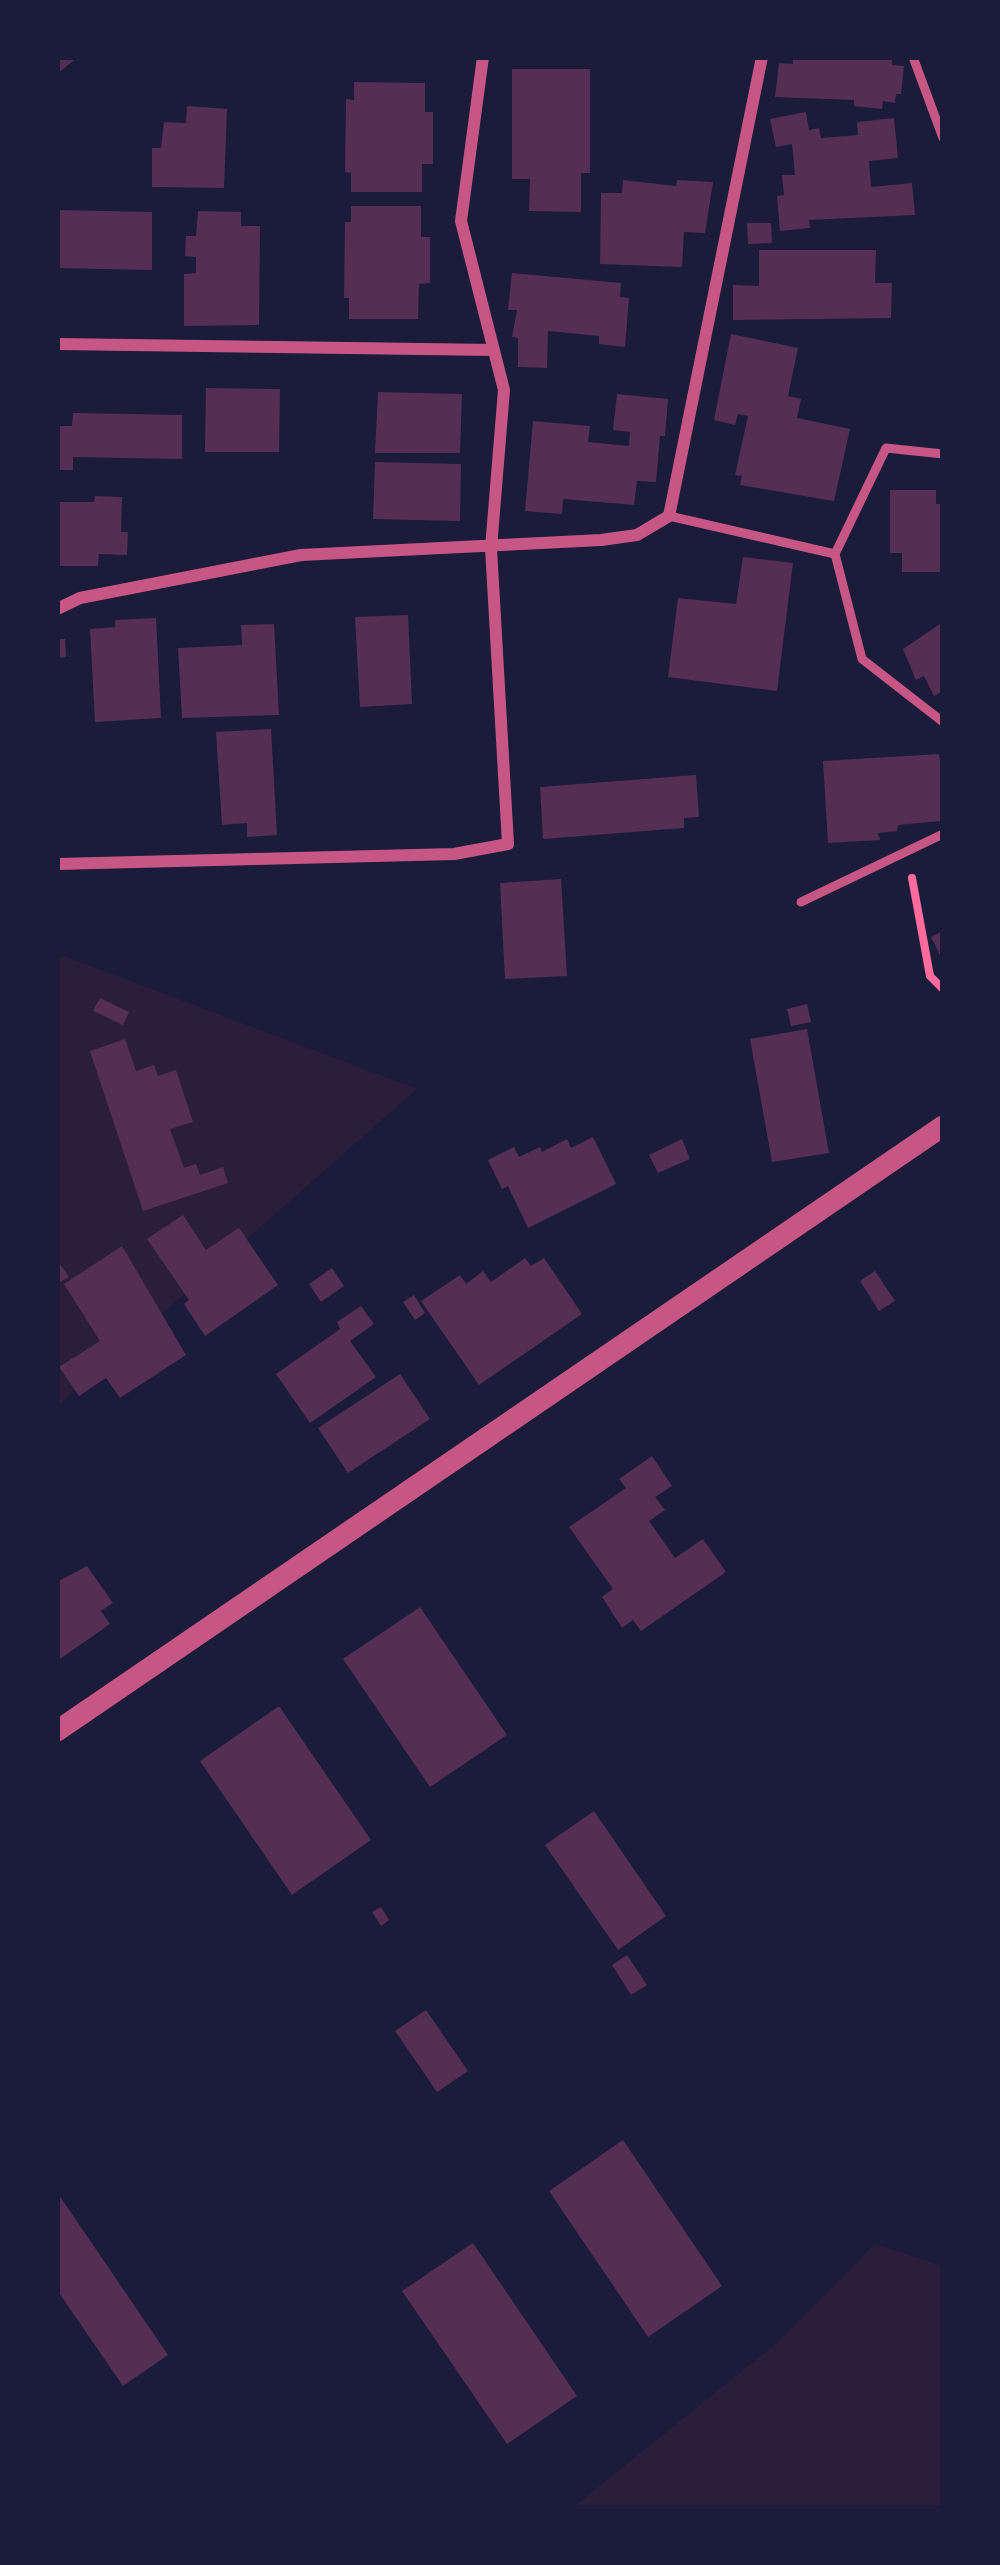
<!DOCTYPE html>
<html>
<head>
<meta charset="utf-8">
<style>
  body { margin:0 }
  #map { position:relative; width:1000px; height:2565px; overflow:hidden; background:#1b1b3a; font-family:"DM Sans",sans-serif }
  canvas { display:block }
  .frame { position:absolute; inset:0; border:60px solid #1b1b3a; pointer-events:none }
</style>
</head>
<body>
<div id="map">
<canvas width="1000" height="2565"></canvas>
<div class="frame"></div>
</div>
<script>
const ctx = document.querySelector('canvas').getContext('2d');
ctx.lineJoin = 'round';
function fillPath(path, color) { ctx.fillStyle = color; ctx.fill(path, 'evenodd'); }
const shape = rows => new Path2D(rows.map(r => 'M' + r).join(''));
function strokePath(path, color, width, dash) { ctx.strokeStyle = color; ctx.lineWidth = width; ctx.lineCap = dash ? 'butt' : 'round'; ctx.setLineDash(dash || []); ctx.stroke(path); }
fillPath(shape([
  [64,956,417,1089,57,1406,57,958],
  [875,2244,943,2266,943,2508,572,2508,778,2342]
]), '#2a1e3b');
fillPath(shape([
  [57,57,78,57,57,74],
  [793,57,892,57,892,65,904,66,901,94,896,94,895,103,883,101,882,109,854,106,854,100,775,97,779,63,793,64],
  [512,69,590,69,590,173,581,173,581,212,529,211,530,179,512,179],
  [354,82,425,83,425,112,433,112,433,164,422,164,422,192,351,192,351,173,345,172,346,99,354,100],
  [187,106,227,109,224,188,152,187,152,148,161,148,164,122,186,123],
  [806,112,809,130,819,128,821,138,858,135,857,122,894,118,898,158,869,161,871,187,912,183,915,215,809,220,810,228,780,231,777,196,784,195,782,175,795,175,792,144,776,147,770,119],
  [623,180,676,186,677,180,713,182,705,233,684,232,682,267,600,264,601,193,622,193],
  [351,206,421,206,421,237,430,237,430,283,419,284,418,319,349,319,349,298,344,298,345,222,351,222],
  [57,210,152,212,152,270,57,268],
  [198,211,241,212,241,226,260,226,259,325,184,326,184,274,196,273,196,257,185,256,186,236,196,236],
  [747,223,771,223,772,243,748,244],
  [759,250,876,250,875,283,892,283,891,318,733,320,733,285,759,286],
  [512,273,621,283,620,297,629,298,625,347,599,344,599,336,548,331,547,368,518,367,518,338,512,337,517,310,508,310],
  [731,334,798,348,788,396,801,399,797,418,850,429,834,501,740,485,742,476,735,475,748,416,738,414,735,425,714,420],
  [206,388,280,389,279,452,205,452],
  [378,392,462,394,460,453,375,453],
  [617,394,668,399,665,436,660,436,656,482,637,481,634,505,563,499,562,514,525,511,533,421,590,426,588,442,629,446,630,432,613,430],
  [73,413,182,415,182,459,73,457,73,470,57,470,57,426,72,426],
  [375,462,461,464,460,521,373,519],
  [890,490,936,490,936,504,943,504,943,572,902,572,902,553,890,553],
  [95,496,122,497,121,532,128,532,127,555,99,554,98,566,57,566,57,502,94,502],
  [743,557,793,563,777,691,668,677,678,598,736,604],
  [408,615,412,704,360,707,355,617],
  [156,618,161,718,95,722,90,629,115,627,115,620],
  [943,622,943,691,934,696,924,676,916,680,903,649],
  [274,624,279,715,182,718,178,648,242,645,241,625],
  [57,639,65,639,66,657,57,658],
  [271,729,277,835,247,837,247,823,222,825,216,732],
  [939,754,943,780,940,821,898,825,897,831,878,833,880,840,828,843,823,761],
  [696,775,699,817,684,818,684,828,543,839,540,787],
  [561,879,567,976,505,979,500,883],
  [943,931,943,961,931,937],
  [100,998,129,1012,123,1025,93,1011],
  [807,1004,811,1022,791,1026,787,1009],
  [807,1029,829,1153,772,1162,750,1039],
  [125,1039,136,1071,154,1065,158,1076,176,1070,193,1122,170,1129,184,1168,196,1164,200,1175,223,1167,228,1183,143,1211,90,1051],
  [593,1137,616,1184,528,1228,508,1186,502,1189,488,1160,514,1147,519,1157,540,1147,542,1152,567,1139,571,1148],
  [682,1139,690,1159,658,1173,649,1155],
  [183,1215,206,1250,239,1228,278,1285,205,1336,184,1304,189,1300,147,1239],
  [122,1246,186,1355,120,1398,106,1378,79,1396,59,1367,100,1341,64,1284],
  [525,1258,531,1266,544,1258,582,1314,479,1385,421,1301,460,1275,466,1284,483,1271,491,1282],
  [57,1260,69,1277,57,1284],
  [332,1268,344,1286,321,1302,309,1284],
  [875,1271,895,1301,879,1311,860,1281],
  [414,1295,425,1313,415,1320,403,1302],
  [361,1306,374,1324,350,1341,376,1377,310,1423,276,1374,340,1329,337,1322],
  [400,1374,430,1419,348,1473,318,1428],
  [652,1456,672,1486,655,1497,665,1510,649,1521,675,1558,703,1539,726,1572,641,1631,633,1620,622,1628,602,1597,613,1589,569,1527,626,1488,619,1479],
  [87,1566,113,1603,101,1611,110,1624,57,1661,57,1582],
  [420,1607,507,1735,430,1787,343,1659],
  [279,1706,371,1840,292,1895,200,1761],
  [594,1811,666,1916,618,1950,545,1845],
  [381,1907,389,1920,381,1926,372,1912],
  [627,1955,647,1985,631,1995,612,1965],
  [426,2010,468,2071,437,2092,395,2031],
  [623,2140,722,2286,648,2337,549,2191],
  [57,2192,168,2355,123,2386,57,2290],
  [473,2243,577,2396,507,2444,402,2291]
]), '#542f53');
strokePath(shape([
  [912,878,930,976,943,989]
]), '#ff6b9d', 8);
strokePath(shape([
  [913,57,943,138],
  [669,516,835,554,862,659,943,722],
  [835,554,886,448,943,454],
  [801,902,943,834]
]), '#c65784', 9);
strokePath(shape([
  [57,344,494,350],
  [57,609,80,598,301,555,601,540,637,535,669,516,762,57],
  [57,864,454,854,508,844,491,548,504,390,461,221,483,57]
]), '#c65784', 12);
strokePath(shape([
  [57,1731,943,1126]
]), '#c65784', 21);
</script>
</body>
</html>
